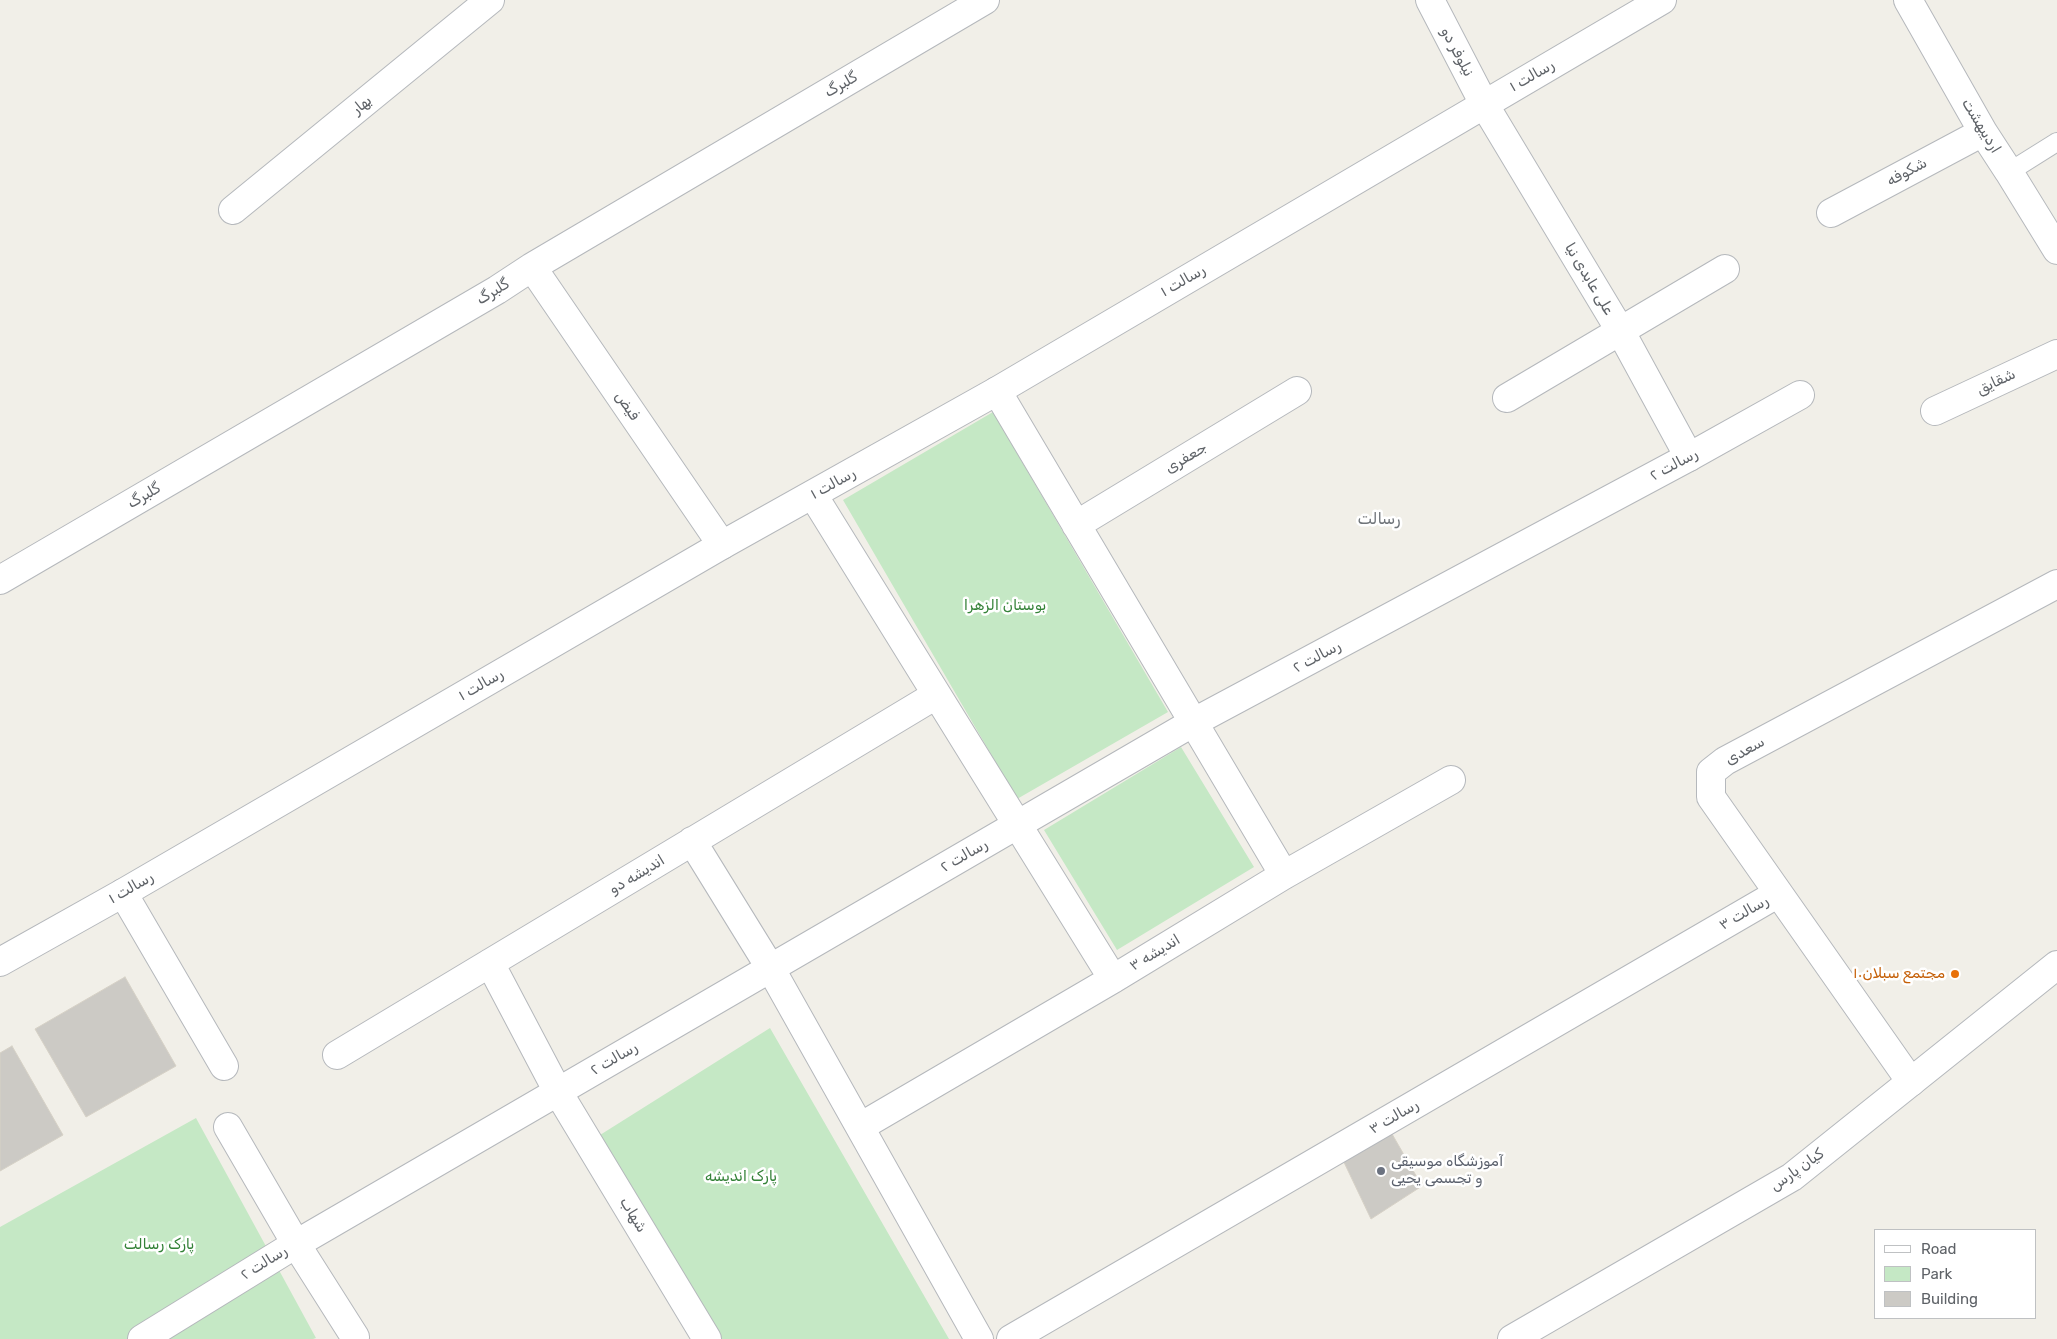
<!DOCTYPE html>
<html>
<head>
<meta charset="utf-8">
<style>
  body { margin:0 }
  #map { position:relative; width:2057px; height:1339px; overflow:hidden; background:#f1efe8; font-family:Rubik,sans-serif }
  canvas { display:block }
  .legend { position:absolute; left:1874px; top:1229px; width:162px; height:90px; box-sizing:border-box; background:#fff; border:1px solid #bfc1c3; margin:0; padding:6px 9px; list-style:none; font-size:15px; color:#5f6368 }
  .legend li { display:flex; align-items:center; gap:10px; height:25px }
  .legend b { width:25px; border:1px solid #bfc1c3 }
</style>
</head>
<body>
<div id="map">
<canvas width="2057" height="1339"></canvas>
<ul class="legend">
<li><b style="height:6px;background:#fff"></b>Road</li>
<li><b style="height:14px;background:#c5e8c5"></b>Park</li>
<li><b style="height:14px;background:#cccac5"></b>Building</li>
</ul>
</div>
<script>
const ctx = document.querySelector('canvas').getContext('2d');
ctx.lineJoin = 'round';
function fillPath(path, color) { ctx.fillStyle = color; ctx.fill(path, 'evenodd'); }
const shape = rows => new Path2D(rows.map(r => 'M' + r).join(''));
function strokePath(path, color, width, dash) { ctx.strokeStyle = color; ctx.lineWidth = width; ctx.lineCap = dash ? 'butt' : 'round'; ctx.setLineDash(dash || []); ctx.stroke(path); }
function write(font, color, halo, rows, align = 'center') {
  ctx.font = font + ' Rubik,Cairo,sans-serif'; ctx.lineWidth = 5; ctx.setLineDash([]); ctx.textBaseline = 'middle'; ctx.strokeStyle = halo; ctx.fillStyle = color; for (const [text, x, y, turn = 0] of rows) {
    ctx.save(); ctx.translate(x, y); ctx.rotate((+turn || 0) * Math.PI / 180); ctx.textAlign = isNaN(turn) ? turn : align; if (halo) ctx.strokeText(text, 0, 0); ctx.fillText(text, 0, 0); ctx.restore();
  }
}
fillPath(shape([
  [993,412,1168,712,1017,799,843,500],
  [1181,747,1254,867,1117,950,1044,830],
  [770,1028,949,1339,722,1339,600,1135],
  [196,1118,316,1338,313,1339,0,1339,0,1227]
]), '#c5e8c5');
const building = shape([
  [125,977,176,1066,86,1117,35,1029,125,977],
  [12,1046,63,1135,0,1171,0,1053,12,1046],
  [1388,1127,1422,1186,1371,1219,1341,1156,1388,1127]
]);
fillPath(building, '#cccac5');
strokePath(building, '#d6d1c6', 1);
const service = shape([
  [2009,172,2057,142]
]);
const minor = shape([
  [1430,0,1484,104,1621,332,1689,457],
  [1908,0,1983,132,2009,172,2057,250],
  [233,210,490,0],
  [1831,213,1983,132],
  [532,267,722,545],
  [997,391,1284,875],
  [1507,398,1725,269],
  [1935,411,2057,354],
  [813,495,1113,979],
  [1076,525,1297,391],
  [0,580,497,290,532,267,985,0],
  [692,841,771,969,979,1339],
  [123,893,224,1066],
  [490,963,558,1092,707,1339],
  [337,1055,936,695],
  [1911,1082,1711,797,1711,772,1725,761,2057,584],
  [228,1127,296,1244,355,1337],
  [860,1127,1113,979,1284,875,1451,780]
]);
const tertiary = shape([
  [0,962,123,893,722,545,997,391,1662,0],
  [142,1339,296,1244,1194,722,1689,457,1800,395],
  [1011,1339,1777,894],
  [1512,1339,1792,1177,2057,965]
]);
strokePath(service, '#b5b8bc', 20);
strokePath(minor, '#b5b8bc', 30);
strokePath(tertiary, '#b5b8bc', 30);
strokePath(service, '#fff', 18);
strokePath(minor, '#fff', 28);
strokePath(tertiary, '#fff', 28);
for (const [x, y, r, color] of [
  [1955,974,5,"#e8710a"],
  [1381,1171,5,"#6b7280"]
]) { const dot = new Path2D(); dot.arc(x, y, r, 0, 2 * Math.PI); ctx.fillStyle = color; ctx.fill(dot); strokePath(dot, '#fff', 2); }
write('15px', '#5f6368', '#fff', [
  ["نیلوفر دو",1457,52,62],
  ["رسالت ۱",1532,76,-30],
  ["گلبرگ",841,85,-30],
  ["بهار",362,105,-39],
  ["اردیبهشت",1981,126,59],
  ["شکوفه",1907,172,-28],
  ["علی عابدی نیا",1589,279,59],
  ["رسالت ۱",1183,281,-30],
  ["گلبرگ",493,292,-32],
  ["شقایق",1996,382,-25],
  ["فیض",627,406,56],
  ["جعفری",1186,458,-31],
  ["رسالت ۲",1674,465,-28],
  ["رسالت ۱",833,484,-29],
  ["گلبرگ",144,496,-30],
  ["رسالت ۲",1317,657,-28],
  ["رسالت ۱",481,685,-30],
  ["سعدی",1745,751,-29],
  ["رسالت ۲",964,856,-30],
  ["اندیشه دو",637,875,-31],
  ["رسالت ۱",131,888,-30],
  ["رسالت ۳",1744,913,-30],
  ["اندیشه ۳",1155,953,-31],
  ["رسالت ۲",614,1059,-30],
  ["رسالت ۳",1394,1117,-30],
  ["کیان پارس",1797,1170,-35],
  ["شهاب",633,1215,59],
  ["رسالت ۲",264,1263,-32]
]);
write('15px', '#348238', '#fff', [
  ["بوستان الزهرا",1005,606],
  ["پارک اندیشه",741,1177],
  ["پارک رسالت",159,1245]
]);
write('15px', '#c56008', '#fff', [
  ["مجتمع سبلان۱۰",1945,974]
], 'right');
write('15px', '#5b616d', '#fff', [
  ["آموزشگاه موسیقی",1391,1162],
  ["و تجسمی یحیی",1391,1179]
], 'left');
write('16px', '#70757a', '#fff', [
  ["رسالت",1379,519]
]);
</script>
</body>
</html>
